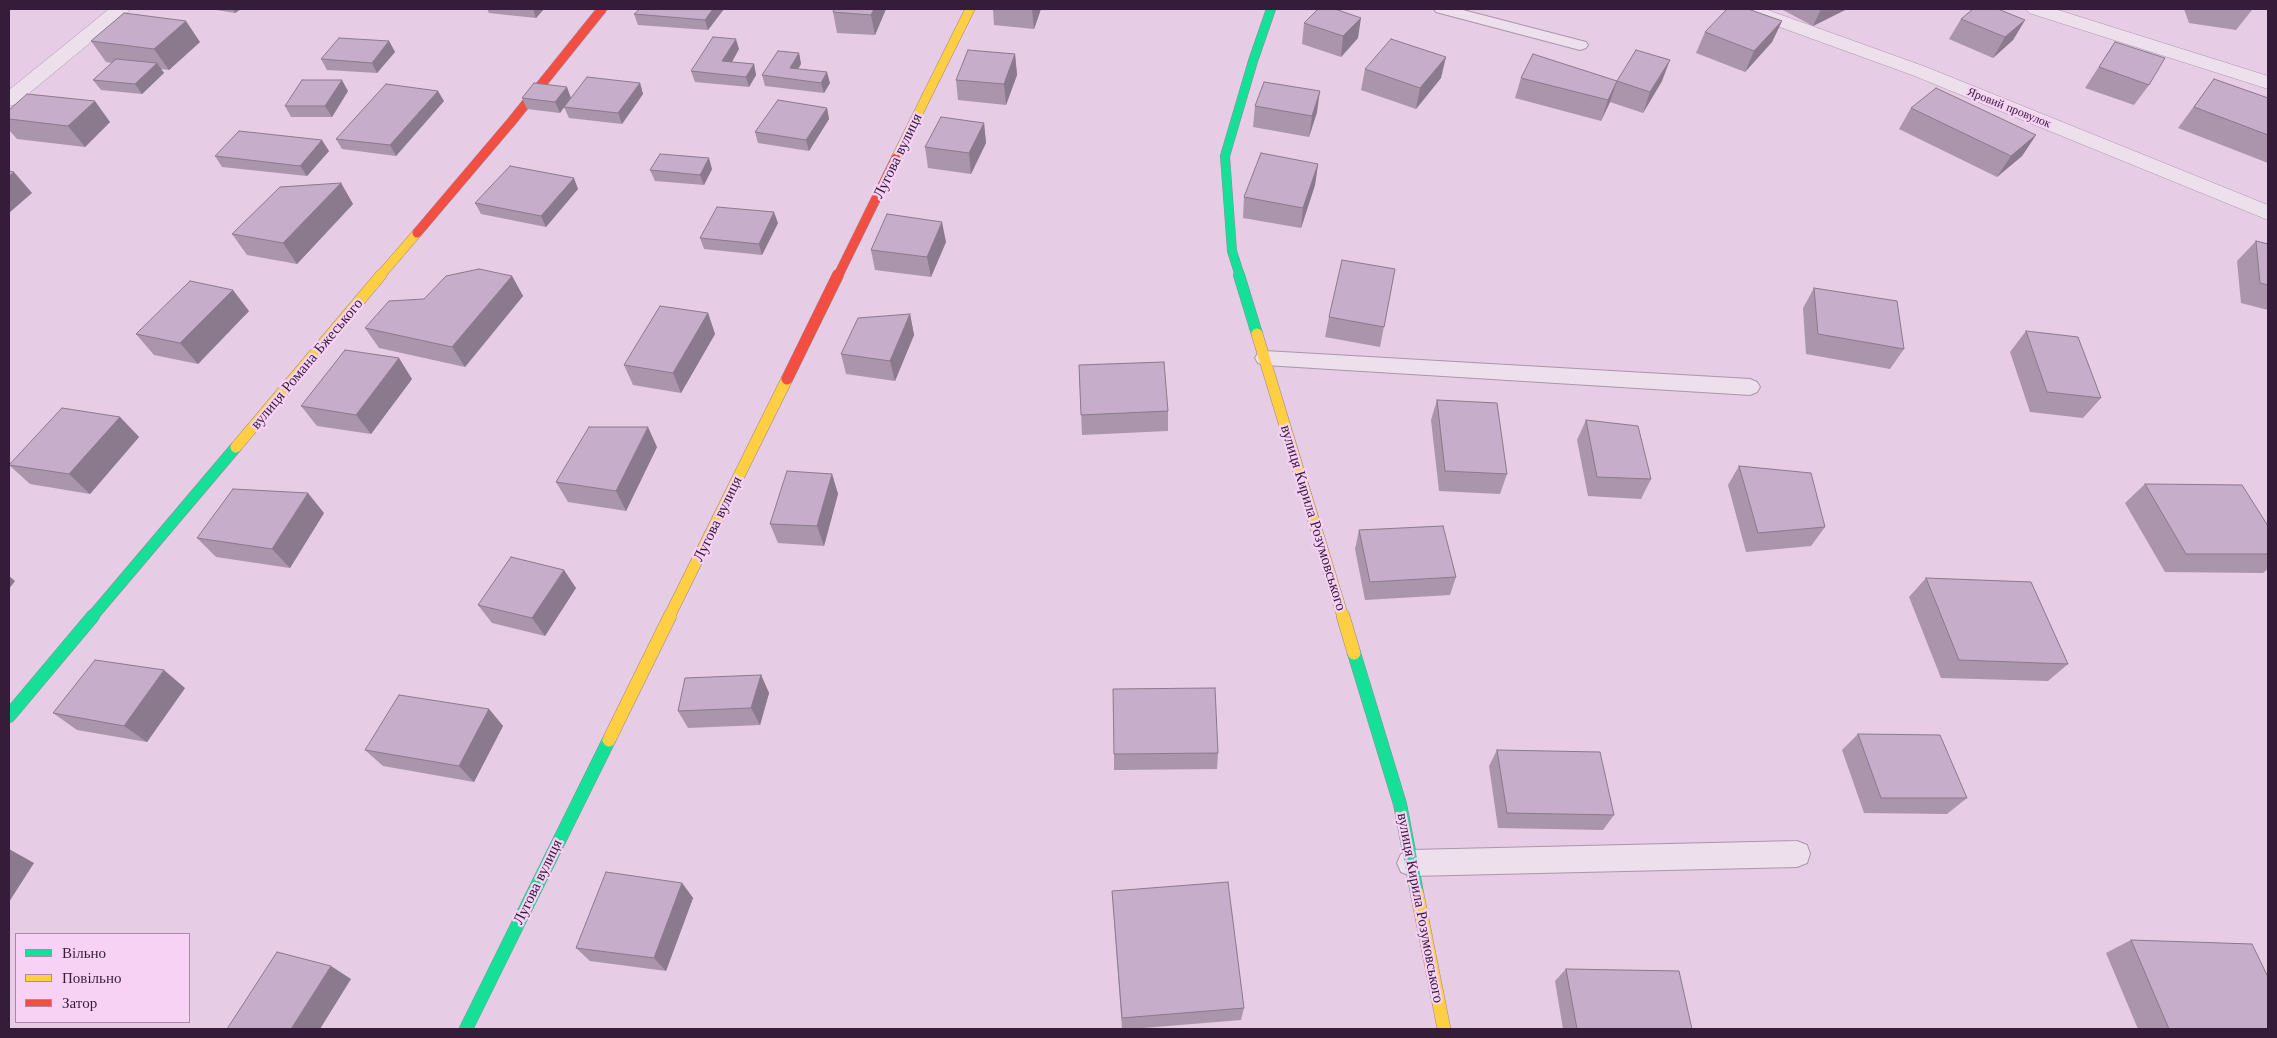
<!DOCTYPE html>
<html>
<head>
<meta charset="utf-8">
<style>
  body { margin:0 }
  #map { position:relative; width:2277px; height:1038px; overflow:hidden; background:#e6cce4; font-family:"Libre Baskerville",serif }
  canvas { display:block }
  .frame { position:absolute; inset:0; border:10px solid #351d3a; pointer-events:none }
  .legend { position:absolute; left:15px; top:933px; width:175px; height:90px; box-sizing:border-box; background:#f7d2f5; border:1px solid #a98aaa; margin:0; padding:6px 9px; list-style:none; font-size:15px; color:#351d3a }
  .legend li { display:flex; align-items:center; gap:10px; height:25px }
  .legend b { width:25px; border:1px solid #a98aaa }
</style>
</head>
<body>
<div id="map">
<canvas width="2277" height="1038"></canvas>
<div class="frame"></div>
<ul class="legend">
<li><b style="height:6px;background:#16e098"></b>Вільно</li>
<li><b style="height:6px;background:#ffcf43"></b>Повільно</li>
<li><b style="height:6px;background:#f24e42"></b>Затор</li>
</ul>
</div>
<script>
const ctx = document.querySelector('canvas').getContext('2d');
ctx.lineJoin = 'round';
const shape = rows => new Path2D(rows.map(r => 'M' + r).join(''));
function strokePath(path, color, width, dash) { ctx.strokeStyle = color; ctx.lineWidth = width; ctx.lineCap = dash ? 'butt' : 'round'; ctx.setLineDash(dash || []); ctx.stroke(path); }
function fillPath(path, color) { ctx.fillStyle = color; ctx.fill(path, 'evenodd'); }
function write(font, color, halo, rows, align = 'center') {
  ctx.font = font + ' "Libre Baskerville",serif'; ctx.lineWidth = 4.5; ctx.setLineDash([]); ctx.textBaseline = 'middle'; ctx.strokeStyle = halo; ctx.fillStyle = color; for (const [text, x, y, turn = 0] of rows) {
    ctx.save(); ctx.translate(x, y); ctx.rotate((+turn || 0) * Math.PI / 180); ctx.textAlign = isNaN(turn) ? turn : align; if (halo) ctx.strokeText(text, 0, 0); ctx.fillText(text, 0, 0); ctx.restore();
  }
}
const lane = shape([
  [1434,9,1459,9,1586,42,1588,45,1586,48,1580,50,1436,12,1434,9],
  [1265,351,1750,379,1757,382,1760,387,1757,392,1750,395,1265,365,1258,363,1255,358,1258,353,1265,351],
  [1797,841,1807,845,1810,854,1807,863,1797,867,1411,876,1401,872,1397,863,1401,854,1411,850,1797,841]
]);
const street = shape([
  [109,9,131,9,16,104,9,106,9,90,109,9],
  [1738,9,1765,9,1926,67,2268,205,2268,220,1912,75,1741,13,1738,9],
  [2026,9,2055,9,2268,76,2268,89,2029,13,2026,9]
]);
const fastFar2 = shape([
  [1240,276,1232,251,1225,156,1253,61,1271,9]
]);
const fastFar1 = shape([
  [1239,275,1257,334],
  [92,617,236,447]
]);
const fast = shape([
  [1354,653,1400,804,1417,893],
  [9,716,93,616],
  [466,1029,609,740]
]);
const slowFar2 = shape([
  [896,158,970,9],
  [380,276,417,233]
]);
const slowFar1 = shape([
  [1257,334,1343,617],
  [236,447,381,275],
  [669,617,787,379]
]);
const slow = shape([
  [1343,616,1354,653],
  [609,740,670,616],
  [1417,893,1444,1029]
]);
const jamFar1 = shape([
  [417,233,512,121,602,9],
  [838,276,896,158]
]);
const jam = shape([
  [787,379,838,275]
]);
strokePath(lane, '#aa96aa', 2);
strokePath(street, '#aa96aa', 1);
strokePath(fastFar2, '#99859a', 10);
strokePath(fastFar1, '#99859a', 12);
strokePath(fast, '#99859a', 14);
strokePath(slowFar2, '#99859a', 10);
strokePath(slowFar1, '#99859a', 12);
strokePath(slow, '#99859a', 14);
strokePath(jamFar1, '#99859a', 10);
strokePath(jam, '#99859a', 12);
fillPath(lane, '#eddfec');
fillPath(street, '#eddfec');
strokePath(fastFar2, '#16e098', 9);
strokePath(fastFar1, '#16e098', 11);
strokePath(fast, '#16e098', 13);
strokePath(slowFar2, '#ffcf43', 9);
strokePath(slowFar1, '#ffcf43', 11);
strokePath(slow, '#ffcf43', 13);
strokePath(jamFar1, '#f24e42', 9);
strokePath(jam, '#f24e42', 11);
fillPath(shape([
  [210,9,241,9,235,13],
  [487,9,544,9,536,18,489,13],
  [724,9,708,30,638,25,634,14],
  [834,9,886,9,875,35,837,33,833,12],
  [993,9,1041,9,1034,29,994,25],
  [1781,9,1847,9,1813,26],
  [2184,9,2252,9,2252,10,2236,30,2189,23],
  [1961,19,2025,20,2013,40,1993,58,1949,39],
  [1782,21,1772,42,1745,72,1696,53,1705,32],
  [1304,23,1358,38,1341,57,1302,44],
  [91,41,200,42,169,70,161,69,164,73,142,94,101,90,93,80,112,63,106,62],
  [389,41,395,52,377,73,327,70,321,59],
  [2115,42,2149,85,2134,105,2085,88],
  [739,49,732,62,754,64,756,75,749,87,695,82,691,71],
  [799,53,801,64,798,69,830,83,824,93,765,86,762,75],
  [1015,54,1017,75,1006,105,958,100,956,80],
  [1365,69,1441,78,1416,109,1361,90],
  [1521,78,1617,81,1662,81,1643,113,1610,102,1601,121,1515,98],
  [2214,79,2268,98,2268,163,2178,128],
  [640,83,643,94,622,124,569,118,564,107],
  [567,87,560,113,527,109,522,98],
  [348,91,332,117,291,117,285,106],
  [444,101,396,156,342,149,336,139],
  [1255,106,1317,112,1309,137,1253,127],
  [827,108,829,119,809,151,758,143,755,132],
  [1911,108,2036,135,2022,156,1997,177,1899,129],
  [9,110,110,122,85,147,17,139,9,130],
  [984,123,986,143,971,174,928,168,925,147],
  [329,151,307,176,222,167,215,156],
  [1318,164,1315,185,1301,228,1243,218,1244,197],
  [712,169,704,185,655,181,650,170],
  [341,183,353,204,297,264,247,255,232,234],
  [578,189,546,227,481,214,475,203],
  [778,223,762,255,704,249,700,238],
  [2256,241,2268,244,2268,310,2241,303,2237,261],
  [946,242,931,277,875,270,871,250],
  [1395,269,1380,347,1325,337,1329,317],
  [512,276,523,296,465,367,379,348,365,328,424,299],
  [1814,288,1904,349,1890,369,1806,354,1803,308],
  [249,311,198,364,154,355,136,334],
  [708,313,715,334,681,393,633,385,624,365],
  [910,314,914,335,895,381,846,374,841,354],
  [2026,331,2101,398,2083,418,2030,412,2010,352],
  [1079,365,1168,411,1168,431,1082,435],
  [412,379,371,434,317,426,301,406],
  [1437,400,1507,474,1500,494,1439,491,1431,420],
  [120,417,139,437,90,494,30,484,9,465],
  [1586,420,1651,479,1641,499,1588,496,1577,440],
  [657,447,626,511,568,502,556,482],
  [1739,466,1825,527,1811,546,1746,552,1728,485],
  [832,474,838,494,824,546,778,543,770,524],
  [2145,484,2268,554,2268,569,2263,573,2165,572,2125,503],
  [324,513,290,568,216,557,197,538],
  [1359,530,1456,577,1450,595,1365,600,1355,549],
  [1926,578,2068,664,2048,681,1941,678,1909,597],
  [576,588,545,636,492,623,478,605],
  [761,675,769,693,760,725,688,728,678,711],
  [185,688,147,742,77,730,53,713],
  [489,709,503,726,474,782,383,766,365,750],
  [1858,734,1967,798,1947,814,1864,813,1842,750],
  [1497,750,1614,815,1603,830,1498,828,1489,766],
  [1218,753,1217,769,1114,770,1114,754],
  [682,883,693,898,666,971,590,961,576,948],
  [1112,891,1244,1008,1241,1020,1131,1029,1122,1029],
  [2131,940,2268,1029,2138,1029,2106,953],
  [1566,969,1692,1029,1563,1029,1555,981]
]), '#aa95ad');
fillPath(shape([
  [233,9,241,9,235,13],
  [533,9,544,9,536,18],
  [713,9,724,9,708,30,705,20],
  [874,9,886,9,875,35,871,15],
  [1032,9,1041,9,1034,29],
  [1821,9,1847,9,1813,26],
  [1361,18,1358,38,1341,57,1343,36],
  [2025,20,2013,40,1993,58,2005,37],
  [186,21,200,42,169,70,154,49],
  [1782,21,1772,42,1745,72,1754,51],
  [736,39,739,49,726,72,722,61],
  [389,41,395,52,377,73,372,63],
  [799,53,801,64,792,79,790,68],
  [1015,54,1017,75,1006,105,1004,84],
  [1446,57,1441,78,1416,109,1420,88],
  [1670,60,1662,81,1643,113,1650,92],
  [157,63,164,73,142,94,135,84],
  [754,64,756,75,749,87,746,77],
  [827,72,830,83,824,93,821,83],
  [342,80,348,91,332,117,325,106],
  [1617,81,1610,102,1601,121,1608,100],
  [640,83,643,94,622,124,618,113],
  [567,87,571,98,560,113,555,102],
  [438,91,444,101,396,156,390,145],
  [1320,91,1317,112,1309,137,1312,116],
  [95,101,110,122,85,147,68,126],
  [827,108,829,119,809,151,806,140],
  [984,123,986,143,971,174,969,153],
  [2036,135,2022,156,1997,177,2011,156],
  [322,140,329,151,307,176,300,166],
  [709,158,712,169,704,185,700,175],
  [1318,164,1315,185,1301,228,1303,208],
  [14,172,32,193,9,213,9,176],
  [574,178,578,189,546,227,541,216],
  [341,183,353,204,297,264,283,243],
  [774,212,778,223,762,255,759,244],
  [942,222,946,242,931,277,927,257],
  [512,276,523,296,465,367,452,347],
  [233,290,249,311,198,364,180,343],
  [708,313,715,334,681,393,673,373],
  [910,314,914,335,895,381,890,361],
  [399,358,412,379,371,434,356,415],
  [120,417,139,437,90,494,69,474],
  [648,427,657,447,626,511,616,491],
  [832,474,838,494,824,546,817,526],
  [308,493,324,513,290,568,272,549],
  [564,570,576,588,545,636,532,618],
  [9,576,15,581,9,589],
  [164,670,185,688,147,742,124,726],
  [761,675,769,693,760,725,751,708],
  [489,709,503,726,474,782,459,766],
  [9,849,34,863,9,902],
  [682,883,693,898,666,971,654,958],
  [331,966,351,979,320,1029,291,1029]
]), '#8b798d');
const building = shape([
  [640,9,713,9,705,20,634,14,640,9],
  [834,9,874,9,871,15,833,12,834,9],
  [1318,9,1335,9,1361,18,1343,36,1304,23,1318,9],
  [1727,9,1748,9,1782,21,1754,51,1705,32,1727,9],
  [1973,9,1998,9,2025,20,2005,37,1961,19,1973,9],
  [124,13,186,21,154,49,91,41,124,13],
  [713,37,736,39,722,61,754,64,746,77,691,71,713,37],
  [339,38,389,41,372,63,321,59,339,38],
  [1391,39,1446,57,1420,88,1365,69,1391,39],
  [2115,42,2165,58,2149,85,2099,67,2115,42],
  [968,50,1015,54,1004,84,956,80,968,50],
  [1636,50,1670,60,1650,92,1617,81,1636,50],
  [778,51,799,53,790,68,827,72,821,83,762,75,778,51],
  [1533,54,1617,81,1608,100,1521,78,1533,54],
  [116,59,157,63,135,84,93,80,116,59],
  [587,77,640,83,618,113,564,107,587,77],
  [2214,79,2268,98,2268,135,2194,107,2214,79],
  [302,80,342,80,325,106,285,106,302,80],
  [1264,82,1320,91,1312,116,1255,106,1264,82],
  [534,83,567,87,555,102,522,98,534,83],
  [386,84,438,91,390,145,336,139,386,84],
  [1936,88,2036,135,2011,156,1911,108,1936,88],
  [27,94,95,101,68,126,9,119,9,110,27,94],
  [778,100,827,108,806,140,755,132,778,100],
  [941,117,984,123,969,153,925,147,941,117],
  [239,131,322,140,300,166,215,156,239,131],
  [1261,153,1318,164,1303,208,1244,197,1261,153],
  [660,154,709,158,700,175,650,170,660,154],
  [510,166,574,178,541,216,475,203,510,166],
  [9,171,14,172,9,176,9,171],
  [341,183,283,243,232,234,280,187,341,183],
  [717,207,774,212,759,244,700,238,717,207],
  [887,214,942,222,927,257,871,250,887,214],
  [2256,241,2268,244,2268,285,2260,283,2256,241],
  [1342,260,1395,269,1384,327,1329,317,1342,260],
  [479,269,512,276,452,347,365,328,389,301,424,299,446,276,479,269],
  [190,281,233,290,180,343,136,334,190,281],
  [1814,288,1897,301,1904,349,1818,334,1814,288],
  [660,306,708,313,673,373,624,365,660,306],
  [910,314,890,361,841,354,858,318,910,314],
  [2026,331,2078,337,2101,398,2047,392,2026,331],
  [345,350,399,358,356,415,301,406,345,350],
  [1164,362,1168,411,1081,415,1079,365,1164,362],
  [1437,400,1497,403,1507,474,1445,471,1437,400],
  [62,408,120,417,69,474,9,465,62,408],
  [1586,420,1638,426,1651,479,1597,477,1586,420],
  [589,427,648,427,616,491,556,482,589,427],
  [1739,466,1811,473,1825,527,1758,533,1739,466],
  [787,471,832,474,817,526,770,524,787,471],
  [2145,484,2242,485,2268,526,2268,554,2186,554,2145,484],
  [233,489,308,493,272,549,197,538,233,489],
  [1443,526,1456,577,1370,582,1359,530,1443,526],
  [511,557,564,570,532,618,478,605,511,557],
  [1926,578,2031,582,2068,664,1959,660,1926,578],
  [95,660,164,670,124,726,53,713,95,660],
  [761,675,751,708,678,711,685,678,761,675],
  [1215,688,1218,753,1114,754,1113,689,1215,688],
  [399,695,489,709,459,766,365,750,399,695],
  [1858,734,1940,735,1967,798,1881,798,1858,734],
  [1497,750,1600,752,1614,815,1507,813,1497,750],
  [606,872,682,883,654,958,576,948,606,872],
  [1228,882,1244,1008,1122,1018,1112,891,1228,882],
  [2131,940,2252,944,2268,977,2268,1029,2169,1029,2131,940],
  [277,952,331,966,291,1029,227,1029,277,952],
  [1566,969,1679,971,1692,1029,1577,1029,1566,969]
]);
fillPath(building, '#c6adc9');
strokePath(building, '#8b798d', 1);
write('12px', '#351d3a', '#f7d2f5', [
  ["Яровий провулок",2009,108,22]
]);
write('15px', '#351d3a', '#f7d2f5', [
  ["Лугова вулиця",898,156,-64],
  ["вулиця Романа Бжеського",307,364,-50],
  ["вулиця Кирила Розумовського",1313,518,73],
  ["Лугова вулиця",718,519,-64],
  ["Лугова вулиця",538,882,-64],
  ["вулиця Кирила Розумовського",1420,908,79]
]);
</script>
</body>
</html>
